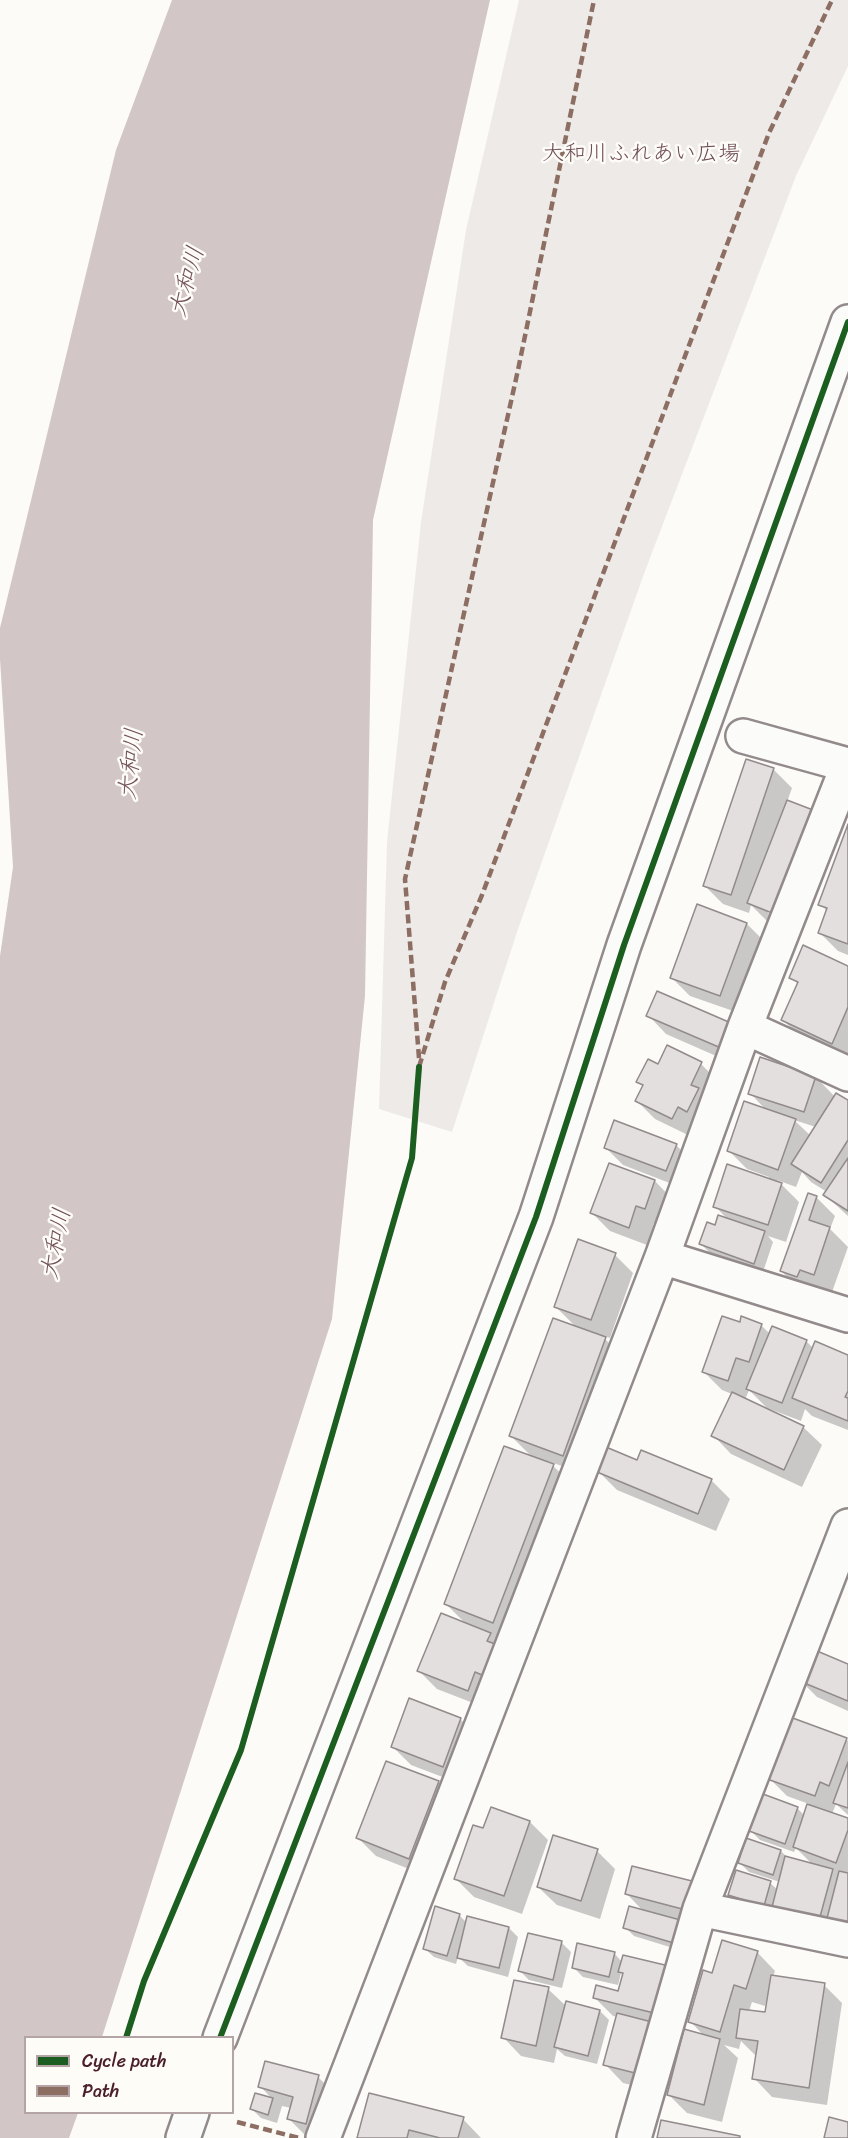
<!DOCTYPE html>
<html>
<head>
<meta charset="utf-8">
<style>
  body { margin:0 }
  #map { position:relative; width:848px; height:2138px; overflow:hidden; background:#fcfbf8; font-family:Sriracha,sans-serif }
  canvas { display:block }
  .legend { position:absolute; left:24px; top:2036px; width:210px; height:78px; box-sizing:border-box; background:#fdfcf7; border:2px solid #b5a4a5; margin:0; padding:8px 10px; list-style:none; font-size:18px; color:#4a1f2b }
  .legend li { display:flex; align-items:center; gap:12px; height:30px }
  .legend b { width:30px; border:2px solid #b5a4a5 }
</style>
</head>
<body>
<div id="map">
<canvas width="848" height="2138"></canvas>
<ul class="legend">
<li><b style="height:8px;background:#1b5e20"></b>Cycle path</li>
<li><b style="height:8px;background:#8d6e63"></b>Path</li>
</ul>
</div>
<script>
const ctx = document.querySelector('canvas').getContext('2d');
ctx.lineJoin = 'round';
function fillPath(path, color) { ctx.fillStyle = color; ctx.fill(path, 'evenodd'); }
const shape = rows => new Path2D(rows.map(r => 'M' + r).join(''));
function strokePath(path, color, width, dash) { ctx.strokeStyle = color; ctx.lineWidth = width; ctx.lineCap = dash ? 'butt' : 'round'; ctx.setLineDash(dash || []); ctx.stroke(path); }
function write(font, color, halo, rows, align = 'center') {
  ctx.font = font + ' Sriracha,"Klee One",sans-serif'; ctx.lineWidth = 5; ctx.setLineDash([]); ctx.textBaseline = 'middle'; ctx.strokeStyle = halo; ctx.fillStyle = color; for (const [text, x, y, turn = 0] of rows) {
    ctx.save(); ctx.translate(x, y); ctx.rotate((+turn || 0) * Math.PI / 180); ctx.textAlign = isNaN(turn) ? turn : align; if (halo) ctx.strokeText(text, 0, 0); ctx.fillText(text, 0, 0); ctx.restore();
  }
}
fillPath(shape([
  [519,0,848,0,848,66,796,176,645,571,518,929,452,1132,379,1109,387,842,421,522,466,230]
]), '#eeeae8');
fillPath(shape([
  [172,0,490,0,373,520,365,996,332,1319,102,2037,26,2038,26,2112,78,2113,69,2138,0,2138,0,956,13,867,0,659,0,628,116,150]
]), '#d2c7c6');
fillPath(shape([
  [747,761,774,770,792,788,787,802,790,930,767,921,751,905,749,913,723,904,704,885],
  [768,910,779,914,778,917,768,913],
  [848,828,848,955,838,951,820,933,828,912,820,904],
  [747,924,765,942,739,1013,690,996,672,978],
  [848,967,848,1060,801,1038,783,1020,799,985,791,977],
  [648,1015,731,1025,739,1066,666,1034],
  [668,1047,701,1064,719,1082,690,1136,655,1119,637,1101,644,1087,638,1081,658,1066],
  [816,1077,835,1097,848,1102,848,1216,825,1195,827,1192,811,1182,802,1172,796,1187,777,1180,799,1202,786,1242,768,1236,773,1242,763,1272,710,1253,701,1244,715,1227,729,1221,715,1206,768,1180,769,1177,747,1169,729,1151,767,1111,750,1093],
  [794,1120,816,1127,811,1136],
  [676,1145,695,1164,685,1189,623,1165,605,1147],
  [610,1164,655,1181,673,1200,663,1226,654,1223,647,1245,610,1231,592,1213],
  [809,1195,817,1198,835,1216,830,1229,848,1247,832,1292,818,1288,816,1295,800,1289,781,1271],
  [615,1255,633,1273,610,1338,601,1335,623,1357,581,1473,548,1461,579,1491,519,1648,494,1638,508,1652,486,1708,437,1689,419,1671,467,1625,446,1604,533,1458,511,1436,578,1329,555,1306],
  [740,1324,761,1325,770,1334,806,1341,814,1349,848,1357,848,1430,812,1416,805,1409,801,1421,767,1408,749,1390,745,1400,803,1427,822,1445,802,1487,731,1454,713,1435,732,1394,722,1390,704,1372],
  [642,1452,712,1481,730,1499,716,1531,617,1490,599,1472,638,1461],
  [848,1665,848,1711,817,1697,799,1679],
  [460,1719,479,1737,461,1784,411,1765,393,1747],
  [846,1739,848,1741,848,1815,836,1804,832,1814,848,1820,848,1948,739,1904,729,1895,770,1883,778,1890,780,1882,749,1872,740,1863,747,1840,781,1851,788,1858,813,1865,796,1848,794,1852,760,1840,751,1831,797,1808,805,1816,809,1804,787,1796,769,1778],
  [438,1782,456,1800,427,1876,376,1856,358,1838],
  [492,1809,530,1822,548,1840,522,1914,474,1897,455,1878,484,1830],
  [597,1851,615,1869,600,1919,557,1905,538,1887],
  [695,1883,686,1952,634,1936,625,1927,644,1912,627,1894],
  [459,1915,467,1923,509,1928,518,1937,508,1977,468,1966,458,1957,456,1964,434,1957,424,1948],
  [562,1943,571,1952,562,1988,529,1980,520,1971],
  [757,1952,775,1971,773,1977,824,1985,842,2003,827,2105,772,2097,754,2078,756,2056,741,2041,739,2049,724,2045,738,2058,722,2122,687,2113,669,2095,704,2036,690,2021,713,1974],
  [767,1998,769,1998,766,2014,749,2011,752,2002,765,2006],
  [614,1953,622,1962,687,1985,657,2091,623,2083,605,2064,618,2017,613,2016,595,1998,619,1993,624,1976,621,1973,618,1985,583,1977,574,1968],
  [548,1989,566,2006,600,2011,609,2020,597,2064,565,2056,557,2049,554,2063,521,2056,503,2037],
  [318,2077,336,2095,311,2138,307,2137,289,2119,291,2108,282,2106,277,2123,261,2118,252,2109,272,2099,260,2086],
  [463,2119,481,2138,358,2138]
]), '#0003');
const building = shape([
  [746,759,774,768,731,895,703,886,746,759],
  [787,800,813,810,772,913,747,903,787,800],
  [848,824,848,944,818,933,827,908,818,905,848,824],
  [697,904,747,923,720,996,670,978,697,904],
  [803,945,848,966,848,1007,832,1044,781,1020,798,982,789,978,803,945],
  [657,991,731,1023,721,1048,646,1016,657,991],
  [667,1045,702,1062,691,1085,699,1088,687,1112,678,1107,672,1119,635,1101,643,1085,636,1082,648,1059,658,1064,667,1045],
  [760,1057,816,1076,804,1112,748,1094,760,1057],
  [836,1093,848,1100,848,1140,821,1183,791,1164,836,1093],
  [744,1101,796,1119,778,1170,727,1151,744,1101],
  [614,1120,677,1144,666,1171,604,1148,614,1120],
  [848,1158,848,1211,823,1195,848,1158],
  [609,1163,655,1180,645,1209,636,1206,629,1228,590,1213,609,1163],
  [727,1164,782,1183,768,1225,713,1207,727,1164],
  [808,1193,817,1196,809,1220,830,1227,814,1275,800,1270,797,1277,780,1271,808,1193],
  [718,1215,765,1231,754,1264,699,1244,707,1222,715,1225,718,1215],
  [578,1239,616,1253,591,1320,554,1307,578,1239],
  [722,1316,740,1322,741,1316,762,1324,749,1362,736,1358,728,1381,702,1372,722,1316],
  [553,1318,606,1337,563,1456,509,1436,553,1318],
  [772,1326,807,1340,782,1403,746,1389,772,1326],
  [815,1341,848,1355,848,1391,845,1397,848,1398,848,1421,792,1398,815,1341],
  [732,1392,804,1426,784,1470,711,1436,732,1392],
  [504,1446,554,1464,493,1623,444,1604,504,1446],
  [606,1447,637,1460,641,1450,712,1479,698,1514,597,1472,606,1447],
  [441,1613,491,1633,487,1641,495,1644,482,1675,475,1672,468,1691,417,1671,441,1613],
  [810,1648,848,1664,848,1701,797,1680,810,1648],
  [409,1698,461,1718,443,1767,391,1747,409,1698],
  [790,1717,847,1738,829,1786,820,1782,815,1796,767,1779,790,1717],
  [386,1761,439,1781,409,1859,356,1838,386,1761],
  [848,1762,848,1808,833,1803,848,1762],
  [763,1794,798,1807,785,1844,749,1831,763,1794],
  [807,1804,848,1818,848,1830,836,1863,793,1847,807,1804],
  [491,1807,530,1821,504,1896,454,1879,473,1825,483,1828,491,1807],
  [553,1835,598,1849,581,1901,537,1887,553,1835],
  [746,1838,781,1850,773,1875,738,1863,746,1838],
  [785,1856,833,1869,817,1928,770,1915,785,1856],
  [632,1866,696,1882,686,1910,625,1894,632,1866],
  [736,1870,771,1881,764,1906,728,1895,736,1870],
  [839,1871,848,1873,848,1936,824,1930,839,1871],
  [435,1906,460,1914,447,1956,423,1949,435,1906],
  [629,1906,684,1921,677,1944,623,1928,629,1906],
  [467,1916,509,1927,499,1968,457,1958,467,1916],
  [528,1933,562,1941,553,1980,518,1971,528,1933],
  [722,1940,758,1951,746,1989,734,1985,720,2032,688,2022,703,1970,712,1973,722,1940],
  [577,1943,615,1952,609,1977,572,1968,577,1943],
  [623,1955,669,1966,654,2013,593,1998,596,1985,618,1991,623,1973,618,1972,623,1955],
  [771,1975,825,1983,809,2088,752,2079,758,2041,736,2038,740,2009,765,2012,771,1975],
  [514,1980,549,1987,536,2046,501,2038,514,1980],
  [566,2001,600,2010,588,2056,554,2047,566,2001],
  [617,2013,652,2022,639,2074,603,2065,617,2013],
  [684,2029,720,2039,704,2105,667,2095,684,2029],
  [265,2061,319,2075,306,2124,287,2119,293,2097,258,2087,265,2061],
  [255,2093,273,2098,268,2115,250,2109,255,2093],
  [369,2093,464,2117,458,2138,440,2138,409,2130,407,2138,357,2138,369,2093],
  [829,2117,848,2122,848,2138,824,2138,829,2117],
  [661,2120,740,2136,740,2138,657,2138,661,2120]
]);
fillPath(building, '#e2dfde');
strokePath(building, '#928a8b', 1.5);
const minor = shape([
  [743,736,848,765],
  [745,1027,848,1074],
  [662,1257,848,1315],
  [700,1909,848,1940],
  [220,2038,536,1217,624,945,848,322],
  [183,2138,192,2112],
  [323,2138,662,1257,745,1027,848,765],
  [634,2138,700,1909,848,1526]
]);
strokePath(minor, '#928a8b', 38);
strokePath(minor, '#fbfbf9', 33);
strokePath(shape([
  [419,1058,405,879,518,370,594,0],
  [419,1067,445,982,482,895,769,133,832,0],
  [237,2122,299,2138]
]), '#8d6e63', 4.5, [9, 4.5]);
strokePath(shape([
  [126,2038,144,1981,241,1750,412,1158,419,1067],
  [220,2038,536,1217,624,945,848,322]
]), '#1b5e20', 6);
write('22px', '#704e57', '#fdfcf7', [
  ["大和川ふれあい広場",641,154]
]);
write('italic 24px', '#73525a', '#fdfcf7', [
  ["大和川",188,282,-74],
  ["大和川",132,764,-84],
  ["大和川",57,1244,-79]
]);
</script>
</body>
</html>
